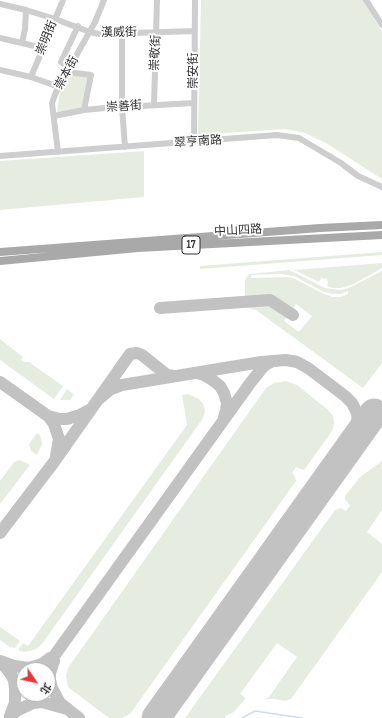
<!DOCTYPE html>
<html>
<head>
<meta charset="utf-8">
<style>
  body { margin:0 }
  #map { position:relative; width:382px; height:718px; overflow:hidden; background:#fff; font-family:"Sofia Sans Condensed","Noto Sans TC",sans-serif }
  canvas { display:block }
  .north { position:absolute; left:16px; top:662px; width:40px; height:40px; box-sizing:border-box; background:#fff; border:1px solid #adadad; border-radius:50%; rotate:124deg; font-size:11px; font-weight:700; line-height:16px; text-align:center; color:#313131 }
  .north::after { content:''; display:block; margin:auto; width:14px; height:18px; background:#e3383a; clip-path:polygon(50% 0,100% 100%,50% 72%,0 100%) }
</style>
</head>
<body>
<div id="map">
<canvas width="382" height="718"></canvas>
<div class="north">北</div>
</div>
<script>
const ctx = document.querySelector('canvas').getContext('2d');
ctx.lineJoin = 'round';
function fillPath(path, color) { ctx.fillStyle = color; ctx.fill(path, 'evenodd'); }
const shape = rows => new Path2D(rows.map(r => 'M' + r).join(''));
function strokePath(path, color, width, dash) { ctx.strokeStyle = color; ctx.lineWidth = width; ctx.lineCap = dash ? 'butt' : 'round'; ctx.setLineDash(dash || []); ctx.stroke(path); }
function write(font, color, halo, rows, align = 'center') {
  ctx.font = font + ' "Sofia Sans Condensed","Noto Sans TC",sans-serif'; ctx.lineWidth = 4; ctx.setLineDash([]); ctx.textBaseline = 'middle'; ctx.strokeStyle = halo; ctx.fillStyle = color; for (const [text, x, y, turn = 0] of rows) {
    ctx.save(); ctx.translate(x, y); ctx.rotate((+turn || 0) * Math.PI / 180); ctx.textAlign = isNaN(turn) ? turn : align; if (halo) ctx.strokeText(text, 0, 0); ctx.fillText(text, 0, 0); ctx.restore();
  }
}
fillPath(shape([
  [201,0,363,0,382,32,382,179,326,143,305,133,285,129,198,135],
  [71,75,89,77,82,108,57,113,60,89],
  [144,151,144,197,0,210,0,161],
  [382,252,382,255,200,269,200,266],
  [382,263,382,268,354,284,341,288,333,288,327,286,328,283,327,279,321,278,319,282,294,270],
  [289,270,325,288,341,290,349,288,382,271,382,363,363,388,256,310,248,308,246,305,270,303,288,315,284,321,299,332,312,316,296,304,292,310,272,297,246,298,245,296,245,280,249,274],
  [281,274,294,276,324,292,332,294,341,294,348,291,348,294,341,297,332,297,324,294,295,279,288,277,251,278,251,275],
  [0,339,23,357,21,360,25,362,29,362,63,386,54,399,0,360],
  [286,381,297,385,328,410,333,416,334,424,332,431,304,470,296,467,292,473,295,477,296,481,130,714,122,718,110,718,105,715,68,687,66,676,68,668,266,388,274,383],
  [67,389,73,394,72,397,70,400,60,400],
  [188,394,199,399,203,404,205,410,204,416,201,421,42,644,36,649,30,651,24,652,18,650,23,643,28,646,187,425,182,395],
  [37,433,40,435,42,444,37,455,31,451,29,444],
  [20,460,30,465,0,504,0,481,14,462],
  [382,461,382,510,367,532,382,544,382,572,291,699,285,701,275,699,266,699,261,701,269,697,297,657,277,643,240,694,246,698,234,712,225,716,225,718,185,718,335,510,341,508,346,511,350,506,345,499,345,496,360,477],
  [0,627,20,641,15,648,10,647,0,640]
]), '#e6ede0');
strokePath(shape([
  [242,718,255,711,302,718]
]), '#cddeed', 1.5);
strokePath(shape([
  [160,308,270,300,293,315],
  [197,373,202,374,211,379,220,386,224,393,227,403,226,411,224,417],
  [0,382,48,416,60,419,67,419,80,415,89,410],
  [99,399,111,389,122,385,261,362,286,360,297,362,308,368,345,396,352,403,357,413,358,427,351,446],
  [48,416,54,424,59,439,56,456],
  [0,533,54,462,130,354,137,353,142,355,167,375,174,376],
  [0,661,14,666,29,668,42,664,50,658],
  [54,661,50,673,50,680,52,688,60,703,68,709],
  [1,662,10,673,14,680,15,689,15,703,10,716],
  [44,670,251,382,263,367,267,364,273,361],
  [61,704,79,718],
  [10,717,18,710,33,703,42,702,67,709]
]), '#c2c2c2', 12);
strokePath(shape([
  [156,718,374,413]
]), '#c2c2c2', 29);
strokePath(shape([
  [366,0,382,25],
  [0,4,26,10,55,19,90,32,99,34,195,31],
  [122,34,122,107,125,147],
  [0,38,43,48],
  [22,43,25,29,26,10],
  [70,68,61,62,78,26],
  [0,70,31,77,59,87],
  [67,72,91,75,84,110],
  [31,77,63,0],
  [154,105,157,0],
  [54,116,84,110,105,108,194,103],
  [194,142,195,0],
  [58,152,52,103,56,92,95,22,104,0],
  [0,156,277,135,299,138,341,163,358,176,382,187]
]), '#cecece', 6);
strokePath(shape([
  [0,252,320,228,382,225],
  [0,261,138,248,382,235]
]), '#a9a9a9', 8);
for (const [x, y, w] of [
  [191,245,18]
]) { const box = new Path2D(); box.roundRect(x - w / 2, y - 9, w, 18, 3); ctx.fillStyle = '#fff'; ctx.fill(box); strokePath(box, '#313131', 1); }
write('bold 11px', '#313131', null, [
  ["17",191,245]
]);
write('12px', '#313131', '#fff', [
  ["漢威街",119,33,-1],
  ["崇明街",47,38,-68],
  ["崇敬街",156,53,-88],
  ["崇安街",194,71,-90],
  ["崇本街",67,73,-61],
  ["崇善街",124,107,-4],
  ["翠亨南路",198,142,-4],
  ["中山四路",238,231,-3]
]);
</script>
</body>
</html>
